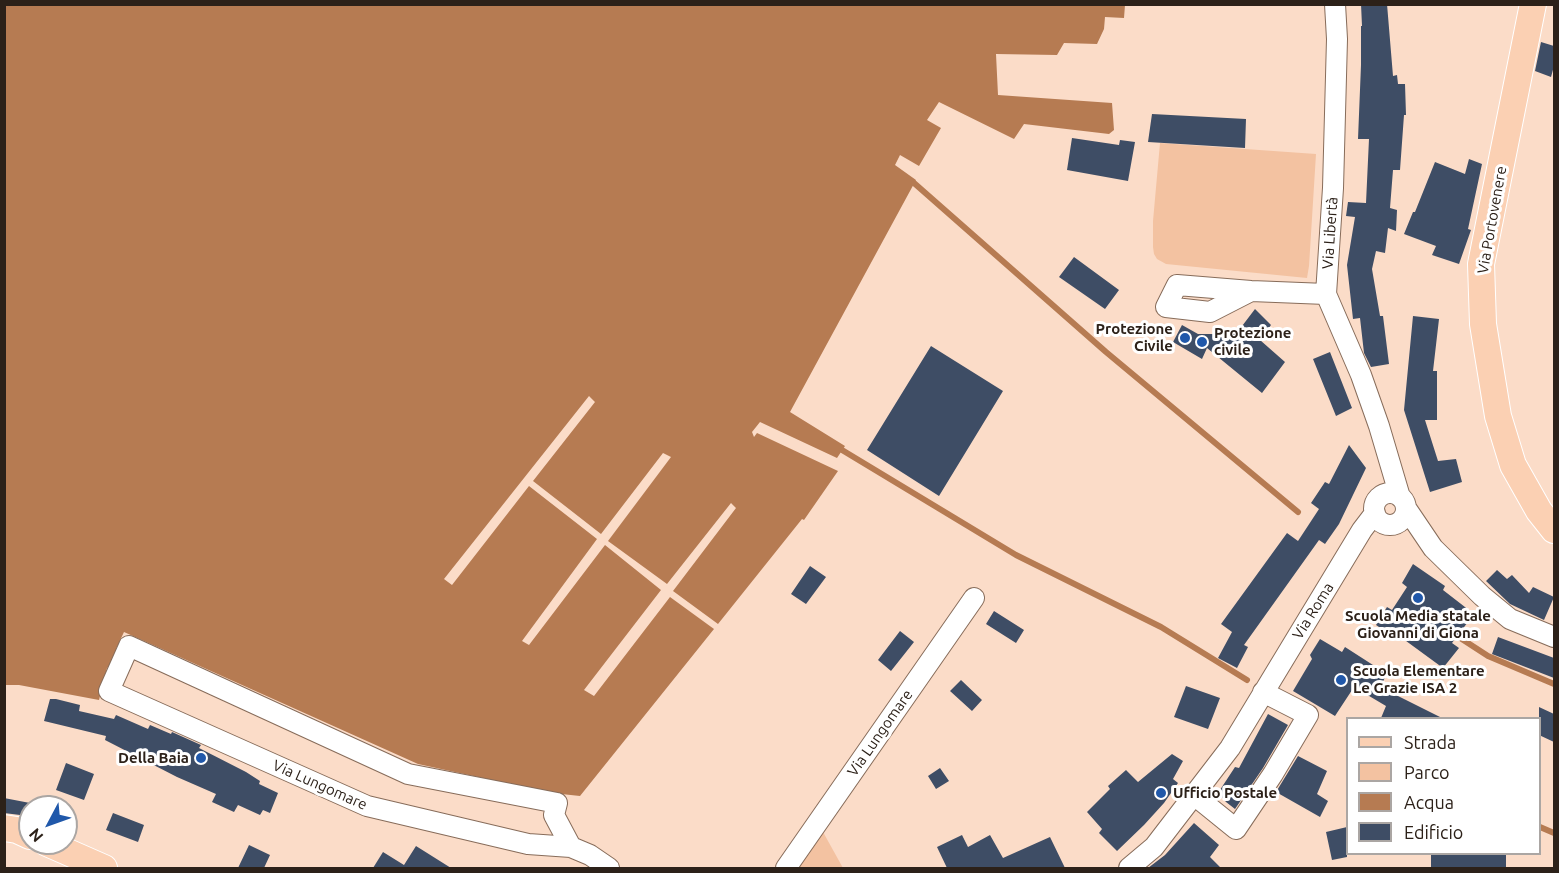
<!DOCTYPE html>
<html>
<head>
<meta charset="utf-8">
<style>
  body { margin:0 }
  #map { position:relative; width:1559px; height:873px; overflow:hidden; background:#fbdcc8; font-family:Ubuntu,sans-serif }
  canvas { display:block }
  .frame { position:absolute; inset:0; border:6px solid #2c2119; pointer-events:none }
  .legend { position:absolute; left:1346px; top:717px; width:195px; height:138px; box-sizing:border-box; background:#fff; border:2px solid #aba6a3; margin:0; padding:8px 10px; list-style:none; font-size:18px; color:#2c2119 }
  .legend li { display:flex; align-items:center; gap:12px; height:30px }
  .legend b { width:30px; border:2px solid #aba6a3 }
  .north { position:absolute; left:18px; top:795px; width:60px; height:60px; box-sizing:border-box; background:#fff; border:2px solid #aba6a3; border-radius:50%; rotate:229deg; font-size:16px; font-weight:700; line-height:24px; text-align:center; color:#2c2119 }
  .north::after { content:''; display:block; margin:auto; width:21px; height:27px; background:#2058aa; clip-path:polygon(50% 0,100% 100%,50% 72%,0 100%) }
</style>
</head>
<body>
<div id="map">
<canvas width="1559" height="873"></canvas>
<div class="frame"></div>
<ul class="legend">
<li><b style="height:8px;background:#fbd0b3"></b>Strada</li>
<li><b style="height:16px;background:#f3c2a1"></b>Parco</li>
<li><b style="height:16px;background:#b67b52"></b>Acqua</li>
<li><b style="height:16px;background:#3e4d65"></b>Edificio</li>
</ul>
<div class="north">N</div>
</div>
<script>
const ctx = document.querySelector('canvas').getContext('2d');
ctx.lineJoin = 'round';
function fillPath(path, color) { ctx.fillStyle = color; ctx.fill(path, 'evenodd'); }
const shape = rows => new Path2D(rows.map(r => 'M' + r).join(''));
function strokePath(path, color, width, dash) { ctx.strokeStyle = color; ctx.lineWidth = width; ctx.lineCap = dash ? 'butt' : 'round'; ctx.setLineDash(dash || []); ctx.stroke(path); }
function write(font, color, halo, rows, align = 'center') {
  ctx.font = font + ' Ubuntu,sans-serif'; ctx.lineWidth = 6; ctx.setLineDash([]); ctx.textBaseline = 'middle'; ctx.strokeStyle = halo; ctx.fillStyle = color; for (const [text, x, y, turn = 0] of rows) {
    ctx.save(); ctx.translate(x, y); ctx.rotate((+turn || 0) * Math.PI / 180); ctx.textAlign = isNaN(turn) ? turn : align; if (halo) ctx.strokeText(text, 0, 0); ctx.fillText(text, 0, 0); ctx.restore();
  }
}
fillPath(shape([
  [1160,143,1316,154,1309,266,1307,278,1166,264,1157,259,1154,254,1153,247,1153,221],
  [823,832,843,868,797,868]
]), '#f3c2a1');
fillPath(shape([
  [5,5,1125,5,1124,18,1105,17,1104,29,1097,44,1064,43,1057,55,996,54,998,95,1112,103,1114,130,1109,134,1024,124,1014,139,939,102,927,120,941,128,919,166,900,155,895,165,916,180,790,412,845,446,837,458,760,422,752,432,754,437,757,433,838,471,804,520,802,519,718,624,673,591,736,508,731,503,667,584,608,541,671,457,663,453,601,534,533,481,595,402,589,396,444,579,452,585,529,486,597,539,522,641,529,645,605,545,661,590,584,690,594,696,670,597,714,629,580,796,552,793,418,764,124,632,116,649,119,659,107,668,99,700,19,685,5,685]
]), '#b67b52');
strokePath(shape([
  [914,183,1106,352,1298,512],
  [842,450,1016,555,1161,627,1247,680],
  [1451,632,1488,656,1554,684],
  [1540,827,1554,833]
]), '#b67b52', 6);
fillPath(shape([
  [1361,4,1387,4,1393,76,1397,75,1398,84,1405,84,1406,115,1404,115,1400,170,1393,170,1390,208,1397,210,1396,231,1388,228,1385,253,1376,251,1372,269,1380,316,1383,316,1389,364,1371,367,1364,353,1360,318,1353,319,1347,265,1355,217,1346,216,1348,202,1366,203,1369,139,1358,139,1361,65,1361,26,1362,26],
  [1541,42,1554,46,1554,66,1551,77,1535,71],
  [1152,114,1246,119,1245,148,1148,142],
  [1072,138,1119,145,1120,140,1135,142,1128,181,1067,170],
  [1469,159,1482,164,1468,229,1471,230,1459,264,1432,255,1436,246,1404,234,1413,212,1415,212,1435,162,1465,174],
  [1074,257,1119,290,1105,309,1059,277],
  [1255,309,1271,325,1260,340,1285,362,1262,393,1207,348,1202,359,1173,342,1182,325,1198,334,1236,334],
  [1413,316,1439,319,1433,371,1437,371,1437,420,1425,420,1438,461,1456,459,1462,482,1430,492,1404,410],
  [931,346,1003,391,939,496,867,450],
  [1330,352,1352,408,1336,416,1313,359],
  [1349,445,1366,468,1339,524,1325,544,1319,540,1244,645,1248,647,1237,668,1218,658,1232,632,1221,624,1287,533,1298,541,1319,509,1311,503,1325,482,1329,484],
  [1413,564,1445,586,1443,590,1474,614,1452,643,1459,648,1443,668,1402,638,1400,641,1376,625,1387,607,1392,610,1407,587,1402,583],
  [810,566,826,577,806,604,791,594],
  [1497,570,1507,579,1512,575,1529,593,1533,587,1554,597,1544,620,1510,604,1486,581],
  [994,611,1024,630,1016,643,986,624],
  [900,631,914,642,891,671,878,660],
  [1498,637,1554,658,1554,678,1492,654],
  [1320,639,1342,652,1345,647,1387,674,1380,687,1442,718,1381,718,1386,706,1354,687,1335,716,1293,691,1312,659,1310,655],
  [961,680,982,700,972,711,950,691],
  [1186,686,1220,698,1208,729,1174,717],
  [50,699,56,699,80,705,79,711,114,719,116,715,148,729,150,725,171,734,172,732,201,745,199,748,246,772,260,781,259,784,278,793,270,813,263,810,260,815,238,805,234,812,212,802,216,794,177,777,105,740,106,736,44,721],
  [1539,707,1554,714,1554,742,1539,735],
  [1268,714,1288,725,1263,768,1235,809,1226,802,1218,793,1235,767,1239,768],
  [1172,754,1183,761,1173,779,1178,783,1164,803,1144,825,1117,851,1099,833,1102,829,1087,812,1110,789,1108,786,1126,770,1138,782],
  [1298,756,1327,771,1317,794,1328,801,1320,817,1276,792],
  [66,763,94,774,84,800,56,790],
  [940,768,949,781,936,789,928,776],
  [4,798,30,803,30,819,20,815,4,813],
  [113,813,144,825,138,842,106,830],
  [1194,823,1219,845,1210,857,1221,868,1148,868,1165,855],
  [1347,827,1347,857,1332,860,1326,832],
  [962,835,968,847,990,835,1003,858,1050,837,1065,868,947,868,937,847],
  [249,845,270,855,264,868,238,868],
  [416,846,451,868,373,868,383,852,404,865],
  [1431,854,1506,854,1506,868,1431,868]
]), '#3e4d65');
const minor = shape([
  [1335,4,1337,39,1333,188,1326,294,1361,375,1379,426,1400,497],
  [1251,291,1210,312,1166,307,1177,285,1251,291,1326,294],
  '1374 509a16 16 0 1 1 32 0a16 16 0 1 1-32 0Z',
  [1406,508,1433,548,1482,596,1510,619,1554,637],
  [1194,795,1236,829,1273,774,1308,715,1263,692],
  [571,847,554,815,557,803,408,774,129,646,109,691,367,806,528,844,571,847,590,855,609,868],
  [786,868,974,598],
  [1129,868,1154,847,1230,748,1362,530,1375,513]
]);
const major = shape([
  [1533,4,1481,264,1483,324,1498,416,1513,465,1539,511,1554,530],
  [4,828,17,830,30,836],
  [47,843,104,868]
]);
strokePath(minor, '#876c5a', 22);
strokePath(major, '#fff', 28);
strokePath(minor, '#fff', 20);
strokePath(major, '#fbd0b3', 26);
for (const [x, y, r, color] of [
  [1185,338,6,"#2058aa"],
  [1202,342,6,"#2058aa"],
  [1418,598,6,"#2058aa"],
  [1341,680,6,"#2058aa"],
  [201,758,6,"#2058aa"],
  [1161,793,6,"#2058aa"]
]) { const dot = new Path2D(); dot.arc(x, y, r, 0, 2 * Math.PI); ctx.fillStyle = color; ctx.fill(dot); strokePath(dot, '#fff', 2); }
write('15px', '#2c2119', '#fff', [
  ["Via Portovenere",1492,220,-80],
  ["Via Libertà",1330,233,-86],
  ["Via Roma",1313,611,-58],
  ["Via Lungomare",880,733,-55],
  ["Via Lungomare",320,785,24]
]);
write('bold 15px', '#2c2119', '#fff', [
  ["Protezione",1173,329,"right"],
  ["Civile",1173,346,"right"],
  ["Protezione",1214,333],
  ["civile",1214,350],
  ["Scuola Media statale",1418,616,"center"],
  ["Giovanni di Giona",1418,633,"center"],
  ["Scuola Elementare",1353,671],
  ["Le Grazie ISA 2",1353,688],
  ["Della Baia",189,758,"right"],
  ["Ufficio Postale",1173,793]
], 'left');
</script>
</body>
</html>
